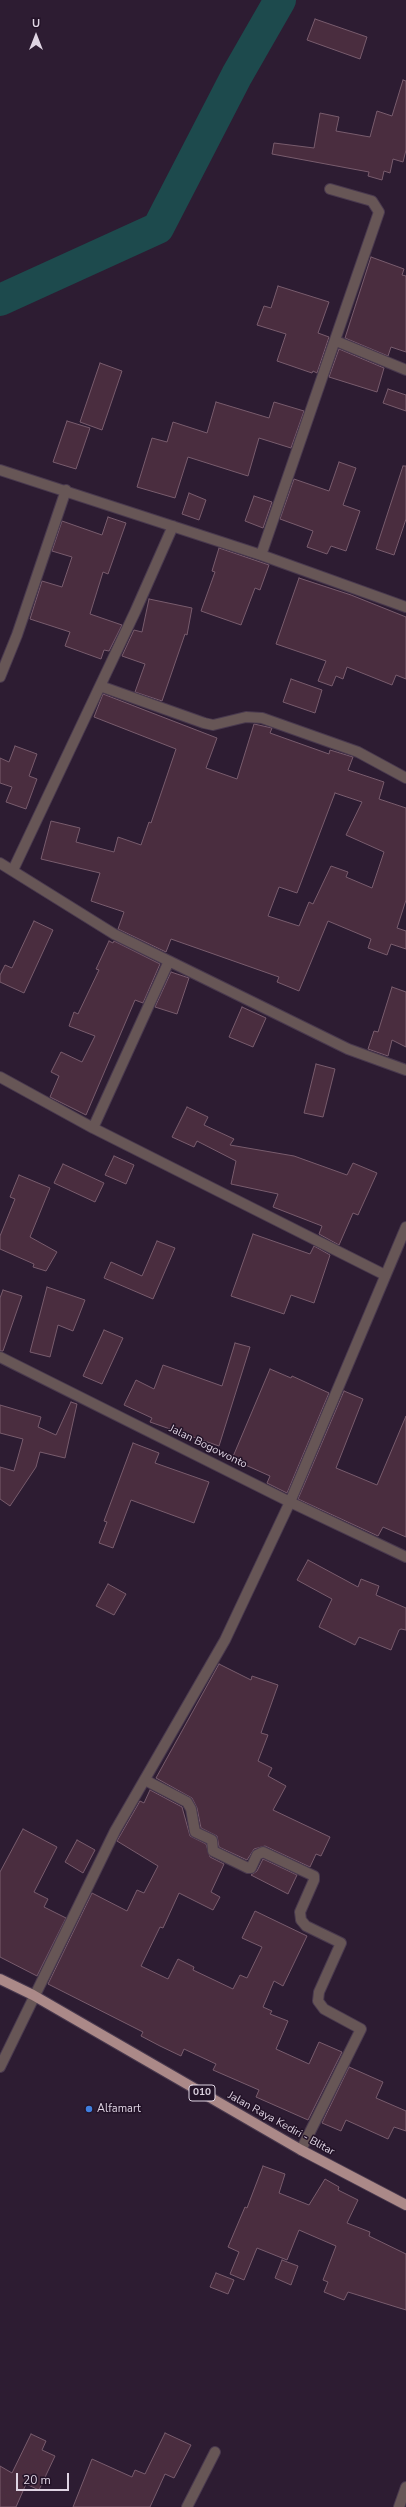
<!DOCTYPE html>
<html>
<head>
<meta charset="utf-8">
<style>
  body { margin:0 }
  #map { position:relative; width:406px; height:2507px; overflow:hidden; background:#2d1c32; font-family:"Nunito Sans",sans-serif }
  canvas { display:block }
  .north { position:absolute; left:16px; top:16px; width:40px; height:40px; -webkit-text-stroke:3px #231328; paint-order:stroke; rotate:0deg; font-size:11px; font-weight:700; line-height:16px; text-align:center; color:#dfd4e3 }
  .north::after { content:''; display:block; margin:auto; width:14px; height:18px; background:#dfd4e3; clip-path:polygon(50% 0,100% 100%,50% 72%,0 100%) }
  .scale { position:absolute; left:16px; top:2473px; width:53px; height:18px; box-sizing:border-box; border:2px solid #dfd4e3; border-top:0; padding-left:5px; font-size:12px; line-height:14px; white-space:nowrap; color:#dfd4e3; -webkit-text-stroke:3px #231328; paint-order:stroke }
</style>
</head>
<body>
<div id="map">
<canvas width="406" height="2507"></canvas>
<div class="north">U</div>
<div class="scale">20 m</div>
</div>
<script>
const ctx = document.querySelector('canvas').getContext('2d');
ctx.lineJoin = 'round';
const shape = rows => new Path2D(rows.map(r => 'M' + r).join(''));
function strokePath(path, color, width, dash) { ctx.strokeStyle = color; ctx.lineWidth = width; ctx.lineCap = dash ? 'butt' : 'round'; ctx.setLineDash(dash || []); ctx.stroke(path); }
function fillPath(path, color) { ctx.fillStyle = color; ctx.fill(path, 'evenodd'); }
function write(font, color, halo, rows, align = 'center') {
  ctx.font = font + ' "Nunito Sans",sans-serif'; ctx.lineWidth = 3; ctx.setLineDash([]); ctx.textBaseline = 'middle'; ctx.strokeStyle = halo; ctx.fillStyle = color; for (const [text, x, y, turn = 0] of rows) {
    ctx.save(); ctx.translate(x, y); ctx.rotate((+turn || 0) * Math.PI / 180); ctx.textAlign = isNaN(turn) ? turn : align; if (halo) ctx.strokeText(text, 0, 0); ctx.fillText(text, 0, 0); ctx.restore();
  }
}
strokePath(shape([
  [0,300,158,228,237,75,280,0]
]), '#1d4a4d', 32);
const building = shape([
  [315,19,367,37,360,59,307,40,315,19],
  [403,80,406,81,406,150,403,162,393,159,390,173,384,171,382,180,368,176,369,172,272,154,274,143,314,148,320,113,339,117,336,131,370,137,377,111,392,116,403,80],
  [371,257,404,269,402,275,406,276,406,352,391,347,388,356,345,338,371,257],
  [278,286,329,302,318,333,329,337,317,373,313,371,312,373,277,361,286,334,257,325,264,306,271,308,278,286],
  [339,349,384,368,377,392,329,377,339,349],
  [100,363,122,371,102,430,80,422,100,363],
  [388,389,406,395,406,411,383,403,388,389],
  [216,402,269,418,274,402,304,411,291,448,259,438,248,476,188,457,175,498,137,487,152,438,167,442,173,422,207,433,216,402],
  [67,421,90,428,76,469,53,462,67,421],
  [339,462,356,468,343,505,360,511,346,551,331,546,327,554,307,547,313,531,280,519,294,479,329,491,339,462],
  [403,466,406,466,406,519,394,555,376,549,403,466],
  [189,493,206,500,199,520,182,514,189,493],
  [254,496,272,502,263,528,245,521,254,496],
  [108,517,126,523,108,574,103,572,90,614,122,625,109,651,104,650,101,659,65,646,70,632,30,619,42,581,62,587,72,557,52,551,62,521,102,535,108,517],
  [219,548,269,565,260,590,255,588,241,625,201,611,215,572,212,571,219,548],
  [299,578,351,595,406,617,406,679,396,675,392,685,347,667,343,679,336,676,332,686,318,681,326,661,276,644,299,578],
  [149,599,192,608,187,635,185,634,162,701,135,692,145,664,122,656,134,630,142,632,149,599],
  [291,679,322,690,315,713,283,702,291,679],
  [103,694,217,738,206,768,237,779,254,724,272,728,270,733,329,754,330,750,353,757,348,770,384,782,379,799,406,808,406,900,397,928,406,931,406,949,391,944,387,955,368,948,371,939,328,921,299,991,277,982,279,977,171,939,166,952,118,929,124,912,91,901,100,873,41,859,51,821,80,828,76,842,114,852,118,837,141,845,149,822,151,823,176,749,94,717,103,694],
  [335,793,362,802,346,835,384,852,372,888,346,877,348,872,331,866,313,904,309,902,299,926,268,916,279,887,297,893,335,793],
  [15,746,37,754,29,776,37,779,26,809,6,802,12,787,0,783,0,758,9,762,15,746],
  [34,921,53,930,24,993,0,982,0,975,5,965,12,968,34,921],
  [109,941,113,943,114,941,160,964,143,1003,135,1000,86,1115,50,1097,59,1076,51,1072,61,1052,82,1062,95,1036,69,1026,74,1012,78,1014,99,970,96,969,109,941],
  [171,972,189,978,177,1014,155,1007,171,972],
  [392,987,406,992,406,1047,392,1040,388,1056,368,1049,374,1031,378,1032,392,987],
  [242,1007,266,1018,253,1047,229,1037,242,1007],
  [316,1064,335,1069,323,1117,304,1113,316,1064],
  [187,1107,208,1117,204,1125,234,1139,230,1145,294,1156,347,1175,353,1163,377,1173,358,1215,353,1213,339,1245,319,1234,322,1226,273,1207,278,1194,231,1184,236,1161,197,1141,194,1147,172,1137,187,1107],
  [114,1156,134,1165,126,1184,105,1175,114,1156],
  [63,1164,104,1183,95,1202,54,1183,63,1164],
  [19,1175,50,1188,30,1237,57,1252,46,1271,33,1267,34,1264,0,1249,0,1236,15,1199,10,1197,19,1175],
  [253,1234,310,1254,314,1246,330,1255,314,1303,291,1295,284,1314,231,1296,253,1234],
  [157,1241,175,1248,153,1299,104,1278,111,1262,142,1276,157,1241],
  [47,1287,85,1300,73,1331,58,1325,50,1357,30,1352,47,1287],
  [3,1290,22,1296,3,1351,0,1351,0,1298,3,1290],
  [104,1330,123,1338,102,1384,83,1376,104,1330],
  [235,1343,250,1347,219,1446,150,1422,152,1418,124,1405,136,1380,154,1389,163,1365,222,1386,235,1343],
  [270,1369,291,1378,292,1376,329,1393,287,1493,267,1483,270,1476,232,1459,270,1369],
  [344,1391,363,1399,336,1468,377,1485,406,1416,406,1537,383,1527,378,1536,298,1499,344,1391],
  [71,1402,77,1404,65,1458,40,1452,36,1467,10,1506,0,1499,0,1467,14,1471,23,1439,0,1433,0,1405,41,1417,38,1427,56,1435,71,1402],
  [133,1443,159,1453,155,1463,209,1482,194,1523,131,1500,113,1548,99,1543,107,1522,104,1521,133,1443],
  [308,1560,358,1587,361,1579,379,1586,376,1595,406,1608,406,1630,401,1629,399,1630,391,1650,359,1637,355,1645,319,1627,332,1599,297,1580,308,1560],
  [108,1584,126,1594,114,1615,96,1606,108,1584],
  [219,1664,251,1680,252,1676,278,1685,261,1733,268,1735,258,1761,272,1768,268,1776,286,1786,273,1810,330,1837,321,1856,316,1854,310,1867,265,1846,254,1849,247,1860,219,1847,217,1836,201,1828,197,1808,192,1798,156,1778,219,1664],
  [150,1790,182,1807,190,1836,206,1844,210,1857,224,1864,211,1892,220,1897,213,1910,179,1893,163,1928,160,1927,141,1966,168,1979,178,1959,194,1967,193,1970,233,1989,240,1975,247,1978,262,1947,242,1938,255,1911,307,1936,283,1986,274,1981,263,2007,272,2011,270,2014,288,2021,276,2049,309,2064,319,2042,342,2052,308,2120,256,2097,259,2090,213,2070,216,2064,184,2049,181,2056,160,2046,141,2036,143,2032,48,1984,92,1893,127,1911,137,1890,144,1893,158,1866,117,1841,140,1801,144,1803,150,1790],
  [23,1829,57,1847,34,1892,48,1899,44,1907,66,1918,37,1976,0,1957,0,1872,23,1829],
  [77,1840,95,1850,83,1873,65,1862,77,1840],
  [263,1859,297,1875,288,1894,251,1875,257,1871,263,1859],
  [349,2067,383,2082,376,2098,406,2111,406,2131,394,2127,388,2139,346,2120,341,2131,322,2123,349,2067],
  [263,2166,285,2174,279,2193,309,2205,325,2179,339,2187,338,2190,358,2200,347,2223,370,2232,369,2236,406,2254,406,2310,348,2292,344,2300,324,2292,328,2282,323,2280,336,2246,299,2230,287,2260,257,2248,244,2280,230,2274,239,2252,228,2247,245,2207,247,2208,263,2166],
  [282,2260,298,2266,291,2285,275,2278,282,2260],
  [216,2273,234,2280,228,2294,210,2287,216,2273],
  [165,2433,191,2445,174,2478,165,2474,150,2507,73,2507,92,2459,132,2477,135,2470,145,2474,165,2433],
  [31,2434,46,2441,42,2450,55,2456,39,2490,26,2484,16,2507,0,2507,0,2466,12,2473,31,2434]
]);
fillPath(building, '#4a2d3f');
strokePath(building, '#785c6d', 1);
const minor = shape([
  [336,341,406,370],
  [0,470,261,555,406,607],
  [261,555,379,212,372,201,330,189],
  [0,677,17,635,66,490],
  [100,686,204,723,213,725,246,717,262,718,358,752,406,778],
  [0,863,114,934,348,1049,406,1070],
  [13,870,135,612,173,526],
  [0,1077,93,1128,385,1275],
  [93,1128,169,961],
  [0,1357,290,1502,406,1557],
  [145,1780,187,1802,191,1809,195,1832,212,1840,213,1851,248,1868,251,1868,257,1855,263,1852,314,1876,314,1880,300,1912,301,1920,306,1926,341,1943,319,1992,318,2001,324,2009,361,2029,301,2150],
  [0,2067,115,1831,225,1640,290,1502,406,1227],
  [187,2507,215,2452],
  [399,2507,406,2487]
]);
const primary = shape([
  [0,1979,33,1995,301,2150,406,2205]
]);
strokePath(minor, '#49394e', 12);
strokePath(primary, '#49394e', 12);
strokePath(minor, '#675656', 10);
strokePath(primary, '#ab8988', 10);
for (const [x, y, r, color] of [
  [89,2109,4,"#3f7fe0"]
]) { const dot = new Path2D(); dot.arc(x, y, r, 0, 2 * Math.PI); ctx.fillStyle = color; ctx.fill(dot); strokePath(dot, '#231328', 1.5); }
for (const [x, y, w] of [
  [202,2093,26]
]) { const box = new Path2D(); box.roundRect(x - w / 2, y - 8, w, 16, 3); ctx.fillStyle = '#231328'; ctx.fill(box); strokePath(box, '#dfd4e3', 1); }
write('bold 10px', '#dfd4e3', null, [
  ["010",202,2093]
]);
write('11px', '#dfd4e3', '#231328', [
  ["Jalan Bogowonto",208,1447,26],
  ["Jalan Raya Kediri - Blitar",281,2124,29]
]);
write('11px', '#dfd4e3', '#231328', [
  ["Alfamart",97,2109]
], 'left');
</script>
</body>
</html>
